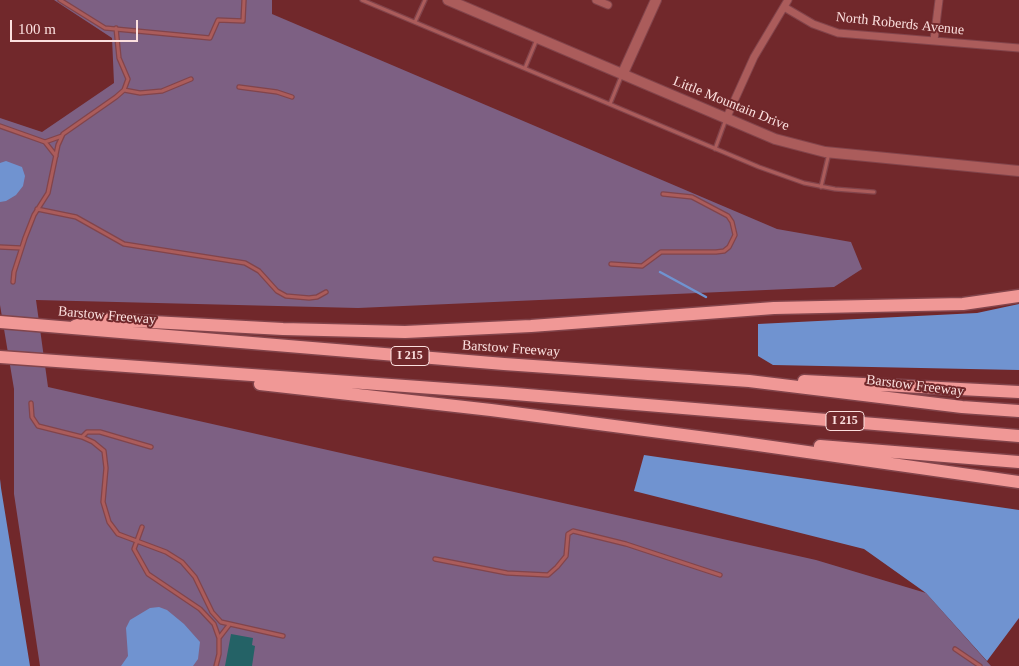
<!DOCTYPE html>
<html>
<head>
<meta charset="utf-8">
<style>
  body { margin:0 }
  #map { position:relative; width:1019px; height:666px; overflow:hidden; background:#71282b; font-family:Georgia,serif }
  canvas { display:block }
  .scale { position:absolute; left:10px; top:20px; width:128px; height:22px; box-sizing:border-box; border:2px solid #fce0df; border-top:0; padding-left:6px; font-size:15px; line-height:18px; white-space:nowrap; color:#fce0df; -webkit-text-stroke:4px #71282b; paint-order:stroke }
</style>
</head>
<body>
<div id="map">
<canvas width="1019" height="666"></canvas>
<div class="scale">100 m</div>
</div>
<script>
const ctx = document.querySelector('canvas').getContext('2d');
ctx.lineJoin = 'round';
function fillPath(path, color) { ctx.fillStyle = color; ctx.fill(path, 'evenodd'); }
const shape = rows => new Path2D(rows.map(r => 'M' + r).join(''));
function strokePath(path, color, width, dash) { ctx.strokeStyle = color; ctx.lineWidth = width; ctx.lineCap = dash ? 'butt' : 'round'; ctx.setLineDash(dash || []); ctx.stroke(path); }
function write(font, color, halo, rows, align = 'center') {
  ctx.font = font + ' Georgia,serif'; ctx.lineWidth = 4; ctx.setLineDash([]); ctx.textBaseline = 'middle'; ctx.strokeStyle = halo; ctx.fillStyle = color; for (const [text, x, y, turn = 0] of rows) {
    ctx.save(); ctx.translate(x, y); ctx.rotate((+turn || 0) * Math.PI / 180); ctx.textAlign = isNaN(turn) ? turn : align; if (halo) ctx.strokeText(text, 0, 0); ctx.fillText(text, 0, 0); ctx.restore();
  }
}
fillPath(shape([
  [54,0,272,0,272,14,777,229,851,242,862,269,834,287,358,308,36,300,48,387,816,560,926,593,991,666,40,666,14,494,14,389,0,305,0,118,42,132,114,83,112,38]
]), '#7d6083');
fillPath(shape([
  [6,161,22,167,25,176,23,186,16,195,6,201,0,202,0,163],
  [1019,304,1019,370,773,365,758,356,758,324,977,313],
  [644,455,1019,510,1019,618,987,661,926,593,864,549,634,491],
  [0,479,1,488,30,666,0,666],
  [159,607,167,610,184,624,200,642,198,659,193,666,121,666,128,656,126,628,130,620,150,608]
]), '#7093d0');
strokePath(shape([
  [660,272,706,297]
]), '#7093d0', 2.5);
fillPath(shape([
  [231,634,253,638,252,645,255,646,252,666,225,666]
]), '#246266');
const lane = shape([
  [60,0,105,28,210,38,218,20,243,21,244,0],
  [362,0,759,167,804,183,835,189,874,192],
  [415,22,425,0],
  [525,68,537,39],
  [239,87,277,92,292,97],
  [124,90,140,93,162,91,191,79],
  [610,104,621,77],
  [0,126,45,142,62,136],
  [45,142,56,156],
  [715,149,726,119],
  [821,187,829,153],
  [37,209,76,217,124,244,245,263,259,271,277,291,286,296,309,298,317,297,326,292],
  [0,247,21,248],
  [611,264,642,266,661,252,716,252,724,251,729,247,735,235,732,222,728,216,692,197,663,194],
  [13,282,14,272,25,238,34,215,48,193,58,145,63,134,116,97,124,90,128,79,119,58,116,28],
  [31,403,32,417,38,426,82,437,93,442,104,451,106,468,103,502,109,522,118,534,166,552,182,562,195,577,212,612,221,622,283,636],
  [82,437,87,432,100,432,151,447],
  [142,527,134,549,148,574,200,609,214,624,219,638,219,654,216,666],
  [435,559,507,573,548,575,557,567,566,556,568,534,573,531,626,544,720,575],
  [219,638,229,625],
  [955,649,980,666]
]);
const street = shape([
  [596,0,608,5],
  [784,7,813,24,838,33,1019,48],
  [934,40,939,0],
  [726,119,754,57,788,0]
]);
const secondary = shape([
  [448,0,775,139,825,152,1019,171],
  [623,73,656,0]
]);
const highway = shape([
  [0,322,504,364,749,381,962,407,1019,411],
  [75,326,96,319,283,329,405,332,531,326,774,308,963,304,1019,296],
  [0,357,503,393,1019,436],
  [804,381,1019,392],
  [260,384,491,410,737,442,1019,482],
  [820,446,1019,462]
]);
strokePath(lane, '#82444b', 5.5);
strokePath(street, '#82444b', 9);
strokePath(secondary, '#82444b', 12);
strokePath(highway, '#82444b', 15);
strokePath(lane, '#ab5c5b', 3);
strokePath(street, '#ab5c5b', 7);
strokePath(secondary, '#ab5c5b', 10);
strokePath(highway, '#f09896', 12);
for (const [x, y, w] of [
  [410,356,38],
  [845,421,38]
]) { const box = new Path2D(); box.roundRect(x - w / 2, y - 9.5, w, 19, 4); ctx.fillStyle = '#71282b'; ctx.fill(box); strokePath(box, '#fce0df', 1); }
write('bold 12px', '#fce0df', null, [
  ["I 215",410,356],
  ["I 215",845,421]
]);
write('14px', '#fce0df', '#71282b', [
  ["North Roberds Avenue",900,24,6],
  ["Little Mountain Drive",731,104,22],
  ["Barstow Freeway",107,316,5],
  ["Barstow Freeway",511,349,4],
  ["Barstow Freeway",915,386,7]
]);
</script>
</body>
</html>
